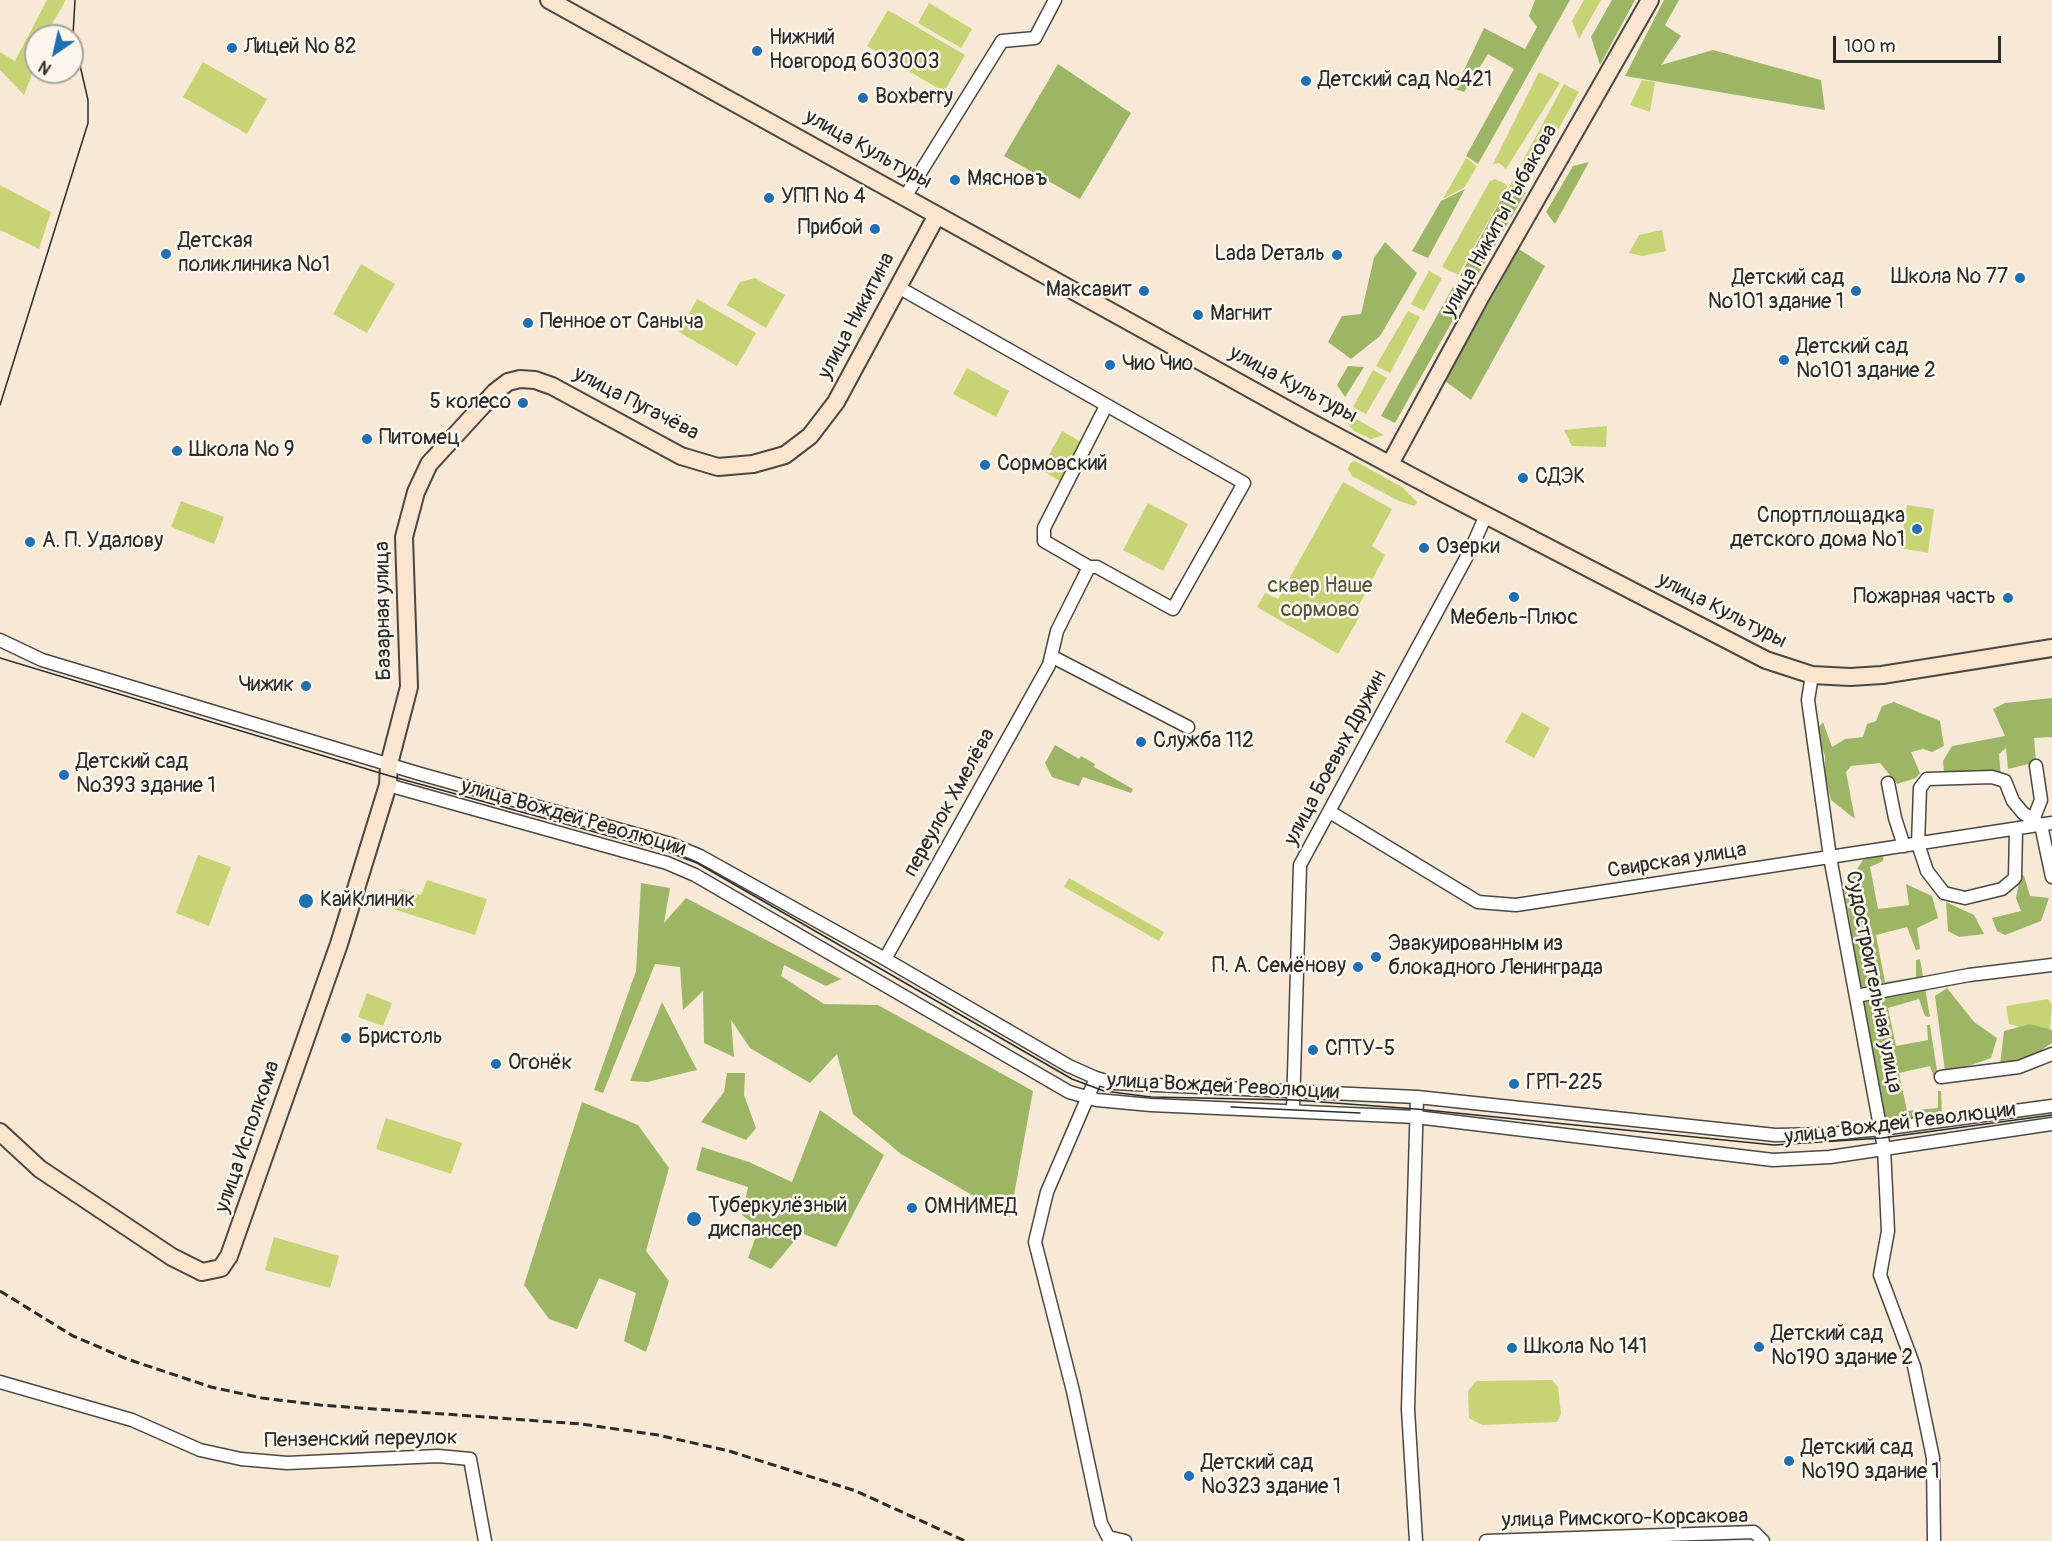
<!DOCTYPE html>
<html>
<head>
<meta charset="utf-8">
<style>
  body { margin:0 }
  #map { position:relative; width:2052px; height:1541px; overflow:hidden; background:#f7e9d5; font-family:Pangolin,sans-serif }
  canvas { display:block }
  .north { position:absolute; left:24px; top:24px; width:60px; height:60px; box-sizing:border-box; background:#fbf7ec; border:2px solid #a8a59f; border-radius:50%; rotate:214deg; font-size:16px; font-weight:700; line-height:24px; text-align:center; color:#2b2b2b }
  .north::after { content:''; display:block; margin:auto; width:21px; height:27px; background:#1f6fb2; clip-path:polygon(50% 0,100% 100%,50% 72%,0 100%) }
  .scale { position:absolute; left:1833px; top:36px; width:168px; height:27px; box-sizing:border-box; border:3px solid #2b2b2b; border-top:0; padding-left:8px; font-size:18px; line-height:21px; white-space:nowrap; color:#2b2b2b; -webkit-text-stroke:4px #fbf7ec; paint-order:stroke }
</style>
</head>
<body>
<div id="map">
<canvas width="2052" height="1541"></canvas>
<div class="north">N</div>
<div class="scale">100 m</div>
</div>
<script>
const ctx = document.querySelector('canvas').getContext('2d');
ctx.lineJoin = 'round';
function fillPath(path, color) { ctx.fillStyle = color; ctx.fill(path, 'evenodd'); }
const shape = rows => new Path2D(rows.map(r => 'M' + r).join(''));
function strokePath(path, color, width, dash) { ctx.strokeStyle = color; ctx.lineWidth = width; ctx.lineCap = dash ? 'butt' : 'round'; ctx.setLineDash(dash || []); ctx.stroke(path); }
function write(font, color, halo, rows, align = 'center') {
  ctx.font = font + ' Pangolin,sans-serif'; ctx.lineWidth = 5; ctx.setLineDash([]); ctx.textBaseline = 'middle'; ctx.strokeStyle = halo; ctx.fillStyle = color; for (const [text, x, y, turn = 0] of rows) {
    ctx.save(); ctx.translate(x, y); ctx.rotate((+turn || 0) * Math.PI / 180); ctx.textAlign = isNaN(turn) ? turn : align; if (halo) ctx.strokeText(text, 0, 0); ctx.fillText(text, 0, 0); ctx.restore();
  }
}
fillPath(shape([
  [47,0,66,0,45,36,36,36,36,64,24,95,0,70,0,52,15,61],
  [1584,0,1601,0,1579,39,1572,21],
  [929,3,972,29,961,48,918,23],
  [888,10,965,55,944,92,867,46],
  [203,62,267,99,247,134,183,97],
  [1539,72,1560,83,1506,169,1499,163,1493,164],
  [1642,80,1655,82,1650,112,1630,105],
  [1564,84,1579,92,1534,173,1520,166],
  [1466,158,1477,166,1465,187,1443,199],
  [1518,171,1531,178,1525,190,1501,198,1458,275,1442,267,1490,181,1495,179,1506,184,1508,189],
  [0,185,51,212,39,249,0,230],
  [1662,230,1666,251,1642,256,1629,253,1639,235],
  [361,264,395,284,367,333,333,314],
  [1429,271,1442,278,1424,311,1411,304],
  [755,278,785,295,766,328,727,305,740,282],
  [697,299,756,333,737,366,679,332],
  [1408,311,1420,317,1390,373,1376,366],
  [967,368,1009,391,996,417,953,394],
  [1373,370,1387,378,1366,414,1353,407],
  [1351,416,1384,435,1371,439,1354,431,1348,424],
  [1607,426,1606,447,1572,446,1564,430],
  [1062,431,1081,442,1060,481,1041,470],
  [1355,461,1402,487,1417,502,1415,506,1399,501,1352,476,1348,469,1350,463],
  [1343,482,1392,509,1372,546,1385,555,1356,611,1361,614,1338,654,1257,607,1265,593,1278,599],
  [181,501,224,517,214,544,171,527],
  [1148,503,1188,524,1163,571,1123,550],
  [1907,505,1934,509,1928,553,1900,548],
  [1522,712,1550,728,1534,758,1505,742],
  [198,855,231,867,209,926,176,913],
  [1069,878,1164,932,1159,941,1064,887],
  [427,880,487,899,475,935,393,909,400,889,421,895],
  [367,993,392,1003,383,1026,358,1017],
  [2048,999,2052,1005,2050,1030,2030,1024,2021,1027,2009,1024,2006,1006],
  [386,1118,462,1143,451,1174,376,1149],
  [274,1237,339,1256,330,1288,265,1270],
  [1552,1380,1558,1387,1561,1414,1557,1422,1482,1425,1469,1418,1468,1391,1476,1381]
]), '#c7d475');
fillPath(shape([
  [1535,0,1570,0,1478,164,1466,156,1514,69,1488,54,1464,92,1455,89,1484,28,1525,49,1537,27,1529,16],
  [1612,0,1635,0,1600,65,1591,37],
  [1664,0,1679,0,1665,25,1681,36,1661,65,1713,50,1821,80,1825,110,1625,76],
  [1058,64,1131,113,1080,199,1004,156],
  [1589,162,1555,224,1546,212,1573,166],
  [1465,189,1428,258,1412,251,1441,201],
  [1526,192,1477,276,1460,276,1500,201],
  [1385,242,1417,273,1380,336,1351,359,1328,342,1342,316,1361,314,1374,258],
  [1519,249,1545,266,1471,400,1445,381],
  [1453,287,1462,304,1395,423,1381,416],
  [1348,366,1364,367,1345,397,1337,385],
  [2052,698,2052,737,2034,738,2036,762,2008,769,2006,748,1999,754,2001,778,1944,772,1943,761,1952,746,2005,736,1993,709,2005,703],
  [1894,702,1940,721,1944,746,1932,752,1923,749,1911,752,1920,773,1916,778,1897,784,1880,763,1851,766,1846,772,1855,819,1831,800,1825,776,1825,756,1818,737,1818,728,1823,722,1832,747,1845,739,1863,737,1867,724,1876,721,1882,706],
  [1055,745,1079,759,1081,756,1095,764,1094,767,1133,789,1131,793,1083,777,1079,786,1052,777,1045,763],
  [1884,853,1883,861,1870,867,1878,909,1909,905,1906,884,1932,896,1938,918,1917,928,1920,949,1916,950,1907,927,1876,935,1885,982,1916,977,1916,960,1920,959,1930,1017,1925,1016,1919,999,1888,1008,1896,1046,1928,1040,1927,1025,1930,1025,1939,1084,1936,1083,1930,1066,1899,1073,1907,1111,1938,1108,1938,1091,1941,1091,1942,1117,1885,1124,1844,889,1863,860],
  [2024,875,2030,896,2049,898,2041,921,2005,935,1997,931,1992,918,2021,911,2016,898,2020,877],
  [641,883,670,888,664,923,686,898,841,979,826,986,784,965,781,976,824,1004,878,1005,1033,1091,1010,1217,901,1154,853,1114,837,1054,810,1083,750,1048,731,1020,734,1057,704,1043,703,991,683,1010,680,967,655,964,603,1093,594,1090,636,971],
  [1946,902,1974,915,1984,934,1959,937,1948,931],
  [1947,988,1974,1022,1997,1038,1991,1058,1957,1070,1945,1071,1935,996],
  [662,1002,697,1070,647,1082,630,1081],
  [2030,1024,2052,1030,2052,1043,2043,1049,2034,1068,2014,1072,2000,1065,2004,1031],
  [727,1073,745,1073,744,1095,756,1128,746,1140,701,1122,724,1092],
  [582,1102,638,1125,669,1168,646,1251,669,1281,646,1352,624,1341,636,1293,599,1278,577,1329,549,1319,524,1285],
  [820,1110,884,1155,836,1247,801,1233,771,1269,748,1258,759,1228,742,1215,748,1187,696,1170,702,1147,749,1162,792,1182]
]), '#9db666');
const street = shape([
  [905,197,1002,41,1035,38,1055,0],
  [1089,567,1044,541,1044,528,1106,406],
  [0,640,42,660,417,773,671,844,700,856,885,959,1069,1066,1096,1078,1113,1083,1417,1097,1775,1135,1830,1134,1881,1129,2052,1106],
  [1051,656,1188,727],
  [1812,675,1808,700,1830,857,1884,1148,1888,1231,1880,1275,1914,1366,1933,1458,1934,1541],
  [1888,783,1895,818,1904,846],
  [388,785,667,863,695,875,1069,1092,1097,1100,1151,1105,1416,1117,1773,1160,1830,1157,2052,1124],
  [1330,812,1478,902,1516,905,2052,823],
  [2033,820,2041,800,2036,766],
  [2016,829,2015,878,2002,889,1965,898,1944,893,1927,871,1918,844,1920,788,1927,779,1992,777,2005,781,2013,801,2023,813,2041,825,2052,877],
  [885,959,1049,665,1057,631,1089,567,1097,567,1173,609,1244,483,898,287],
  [1856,996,1969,975,2052,965],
  [1941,1077,2019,1067,2052,1054],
  [1096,1078,1047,1192,1035,1242,1073,1391,1101,1523,1108,1537,1125,1541],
  [1293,1110,1300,865,1472,547,1486,515],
  [0,1382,132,1420,200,1450,241,1459,287,1463,438,1456,470,1459,485,1541],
  [1416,1541,1408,1409,1417,1097],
  [1486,1541,1754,1532,1763,1541]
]);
const secondary = shape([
  [549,0,1301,417,1441,492,1766,660,1812,675,1850,677,1882,675,2052,648],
  [1390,464,1481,296,1650,0],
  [0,1132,40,1169,172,1257,202,1272,221,1268,229,1256,339,944,388,785,389,764,409,687,404,537,416,492,429,464,495,392,508,382,520,379,535,380,552,386,681,456,718,467,753,464,785,455,810,436,836,402,937,215]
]);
strokePath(street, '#4a4844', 15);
strokePath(secondary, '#4a4844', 20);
strokePath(street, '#fff', 12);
strokePath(secondary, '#fbe5cf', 16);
strokePath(shape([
  [0,405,88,123,88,100,73,35,75,0],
  [0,658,390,776,668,852,697,863,1072,1079,1104,1091,1151,1097,1294,1100,1416,1109,1774,1145,1882,1138,2052,1115],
  [1231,1107,1360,1113]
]), '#2b2b2b', 1.5);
strokePath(shape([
  [0,1291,73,1336,127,1359,211,1387,262,1398,320,1405,581,1424,658,1435,729,1451,856,1491,965,1541]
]), '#2b2b2b', 3, [9, 4.5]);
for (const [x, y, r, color] of [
  [232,48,6,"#1f6fb2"],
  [757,51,6,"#1f6fb2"],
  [1306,81,6,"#1f6fb2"],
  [863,98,6,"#1f6fb2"],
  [955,180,6,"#1f6fb2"],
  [769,198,6,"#1f6fb2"],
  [875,229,6,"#1f6fb2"],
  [166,254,6,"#1f6fb2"],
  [1337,255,6,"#1f6fb2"],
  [2020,278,6,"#1f6fb2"],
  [1144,291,6,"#1f6fb2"],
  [1856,291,6,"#1f6fb2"],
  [1198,315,6,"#1f6fb2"],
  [528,323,6,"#1f6fb2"],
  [1784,360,6,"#1f6fb2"],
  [1110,365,6,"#1f6fb2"],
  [523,403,6,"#1f6fb2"],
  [367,439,6,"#1f6fb2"],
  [177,451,6,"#1f6fb2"],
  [985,465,6,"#1f6fb2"],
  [1523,478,6,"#1f6fb2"],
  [1917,529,6,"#1f6fb2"],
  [30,542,6,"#1f6fb2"],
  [1424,548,6,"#1f6fb2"],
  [1514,597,6,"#1f6fb2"],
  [2008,598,6,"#1f6fb2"],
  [306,686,6,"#1f6fb2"],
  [1141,742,6,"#1f6fb2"],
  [64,775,6,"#1f6fb2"],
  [306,901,8,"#1f6fb2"],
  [1376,957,6,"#1f6fb2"],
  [1358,967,6,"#1f6fb2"],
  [346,1038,6,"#1f6fb2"],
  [1313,1050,6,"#1f6fb2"],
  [496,1064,6,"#1f6fb2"],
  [1514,1084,6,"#1f6fb2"],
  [912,1208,6,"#1f6fb2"],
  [694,1219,8,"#1f6fb2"],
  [1759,1347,6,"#1f6fb2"],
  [1512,1348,6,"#1f6fb2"],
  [1789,1461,6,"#1f6fb2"],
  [1189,1476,6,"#1f6fb2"]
]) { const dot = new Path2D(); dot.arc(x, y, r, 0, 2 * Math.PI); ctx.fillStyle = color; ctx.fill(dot); strokePath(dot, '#fbf7ec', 2); }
write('21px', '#2b2b2b', '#fbf7ec', [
  ["Нижний",769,39],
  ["Новгород 603003",769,63],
  ["Лицей № 82",244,48],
  ["Детский сад №421",1318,81],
  ["Boxberry",875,98],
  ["Мясновъ",967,180],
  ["УПП № 4",781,198],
  ["Прибой",863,229,"right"],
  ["Детская",178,242],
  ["поликлиника №1",178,266],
  ["Lada Dеталь",1325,255,"right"],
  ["Школа № 77",2008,278,"right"],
  ["Детский сад",1844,279,"right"],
  ["№101 здание 1",1844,303,"right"],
  ["Максавит",1132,291,"right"],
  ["Магнит",1210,315],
  ["Пенное от Саныча",540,323],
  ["Детский сад",1796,348],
  ["№101 здание 2",1796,372],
  ["Чио Чио",1122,365],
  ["5 колесо",511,403,"right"],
  ["Питомец",379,439],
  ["Школа № 9",189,451],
  ["Сормовский",997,465],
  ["СДЭК",1535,478],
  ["Спортплощадка",1905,517,"right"],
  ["детского дома №1",1905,541,"right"],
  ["А. П. Удалову",42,542],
  ["Озерки",1436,548],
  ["Пожарная часть",1996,598,"right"],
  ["Мебель-Плюс",1514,619,"center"],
  ["Чижик",294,686,"right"],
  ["Служба 112",1153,742],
  ["Детский сад",76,763],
  ["№393 здание 1",76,787],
  ["КайКлиник",320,901],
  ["Эвакуированным из",1388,945],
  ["блокадного Ленинграда",1388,969],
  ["П. А. Семёнову",1346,967,"right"],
  ["Бристоль",358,1038],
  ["СПТУ-5",1325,1050],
  ["Огонёк",508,1064],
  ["ГРП-225",1526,1084],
  ["Туберкулёзный",708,1207],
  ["диспансер",708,1231],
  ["ОМНИМЕД",924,1208],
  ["Детский сад",1771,1335],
  ["№190 здание 2",1771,1359],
  ["Школа № 141",1524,1348],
  ["Детский сад",1801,1449],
  ["№190 здание 1",1801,1473],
  ["Детский сад",1201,1464],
  ["№323 здание 1",1201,1488]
], 'left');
write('21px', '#2b2b2b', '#fbf7ec', [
  ["улица Культуры",868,150,29],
  ["улица Никиты Рыбакова",1500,221,-61],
  ["улица Никитина",857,316,-62],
  ["улица Культуры",1293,385,28],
  ["улица Пугачёва",636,404,27],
  ["Базарная улица",384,611,-91],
  ["улица Культуры",1722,611,27],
  ["улица Боевых Дружин",1336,758,-62],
  ["переулок Хмелёва",950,803,-61],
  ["улица Вождей Революции",573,818,16],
  ["Свирская улица",1677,861,-9],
  ["Судостроительная улица",1873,982,79],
  ["улица Вождей Революции",1223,1087,3],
  ["улица Вождей Революции",1900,1124,-7],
  ["улица Исполкома",248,1137,-71],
  ["Пензенский переулок",361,1440,-1],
  ["улица Римского-Корсакова",1625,1519,-1]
]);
write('21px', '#52553e', '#fbf7ec', [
  ["сквер Наше",1320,587],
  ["сормово",1320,611]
]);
</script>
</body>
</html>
